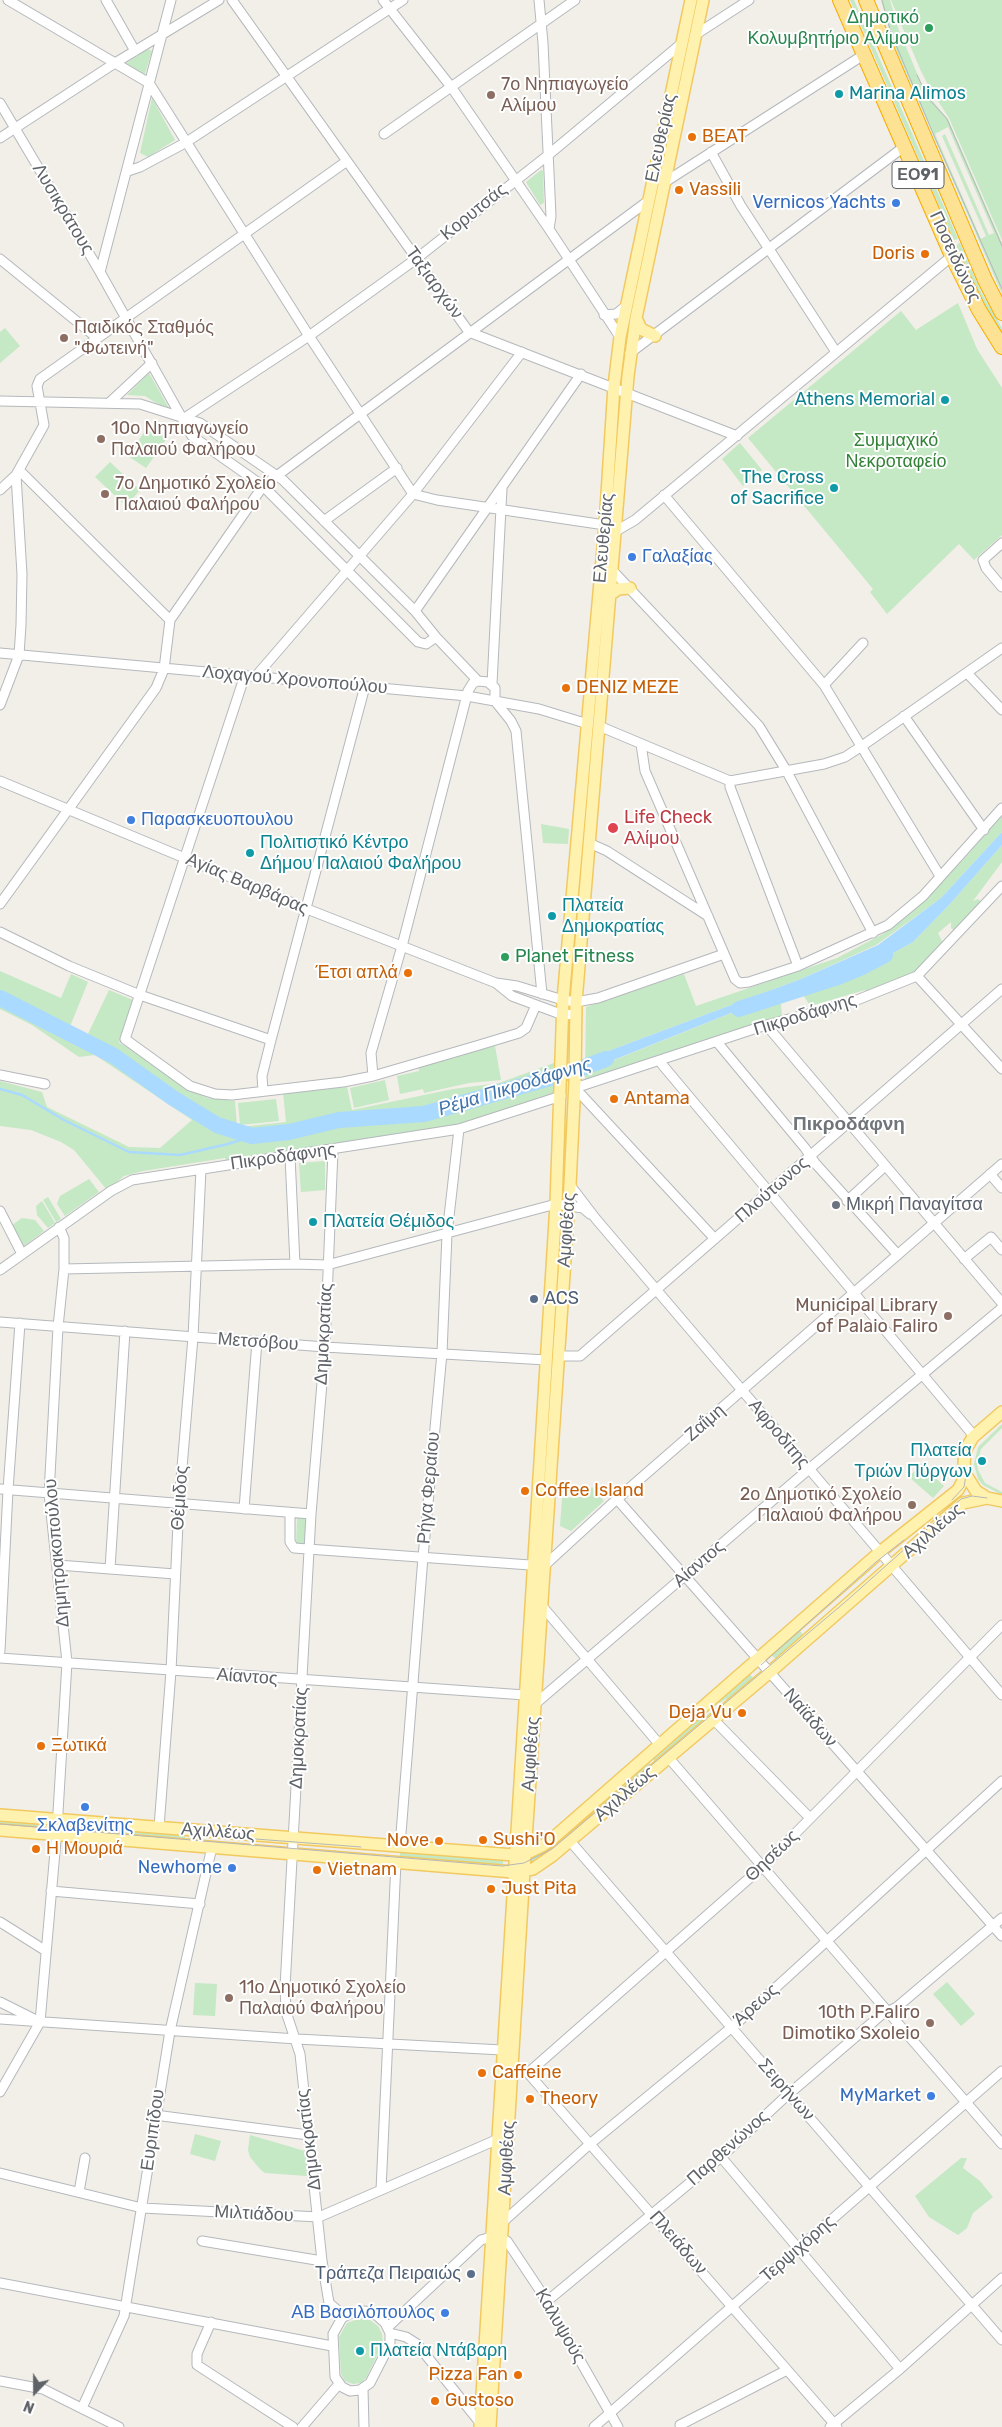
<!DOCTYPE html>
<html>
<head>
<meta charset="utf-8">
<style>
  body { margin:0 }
  #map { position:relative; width:1002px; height:2427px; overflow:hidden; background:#f1efe8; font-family:Rubik,sans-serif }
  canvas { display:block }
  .north { position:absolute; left:10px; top:2367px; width:50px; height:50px; -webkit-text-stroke:4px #fff; paint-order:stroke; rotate:202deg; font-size:14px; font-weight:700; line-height:20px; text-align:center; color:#5f6368 }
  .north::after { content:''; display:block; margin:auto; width:18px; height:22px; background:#5f6368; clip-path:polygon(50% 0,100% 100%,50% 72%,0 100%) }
</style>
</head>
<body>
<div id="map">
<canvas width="1002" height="2427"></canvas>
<div class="north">N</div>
</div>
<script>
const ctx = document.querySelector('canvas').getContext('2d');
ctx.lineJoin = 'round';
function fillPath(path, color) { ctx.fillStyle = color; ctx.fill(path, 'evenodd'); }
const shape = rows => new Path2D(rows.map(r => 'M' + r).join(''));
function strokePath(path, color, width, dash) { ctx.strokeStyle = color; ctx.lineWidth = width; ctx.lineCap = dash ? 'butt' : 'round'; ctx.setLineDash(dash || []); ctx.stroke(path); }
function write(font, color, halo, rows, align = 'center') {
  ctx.font = font + ' Rubik,sans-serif'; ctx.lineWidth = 4; ctx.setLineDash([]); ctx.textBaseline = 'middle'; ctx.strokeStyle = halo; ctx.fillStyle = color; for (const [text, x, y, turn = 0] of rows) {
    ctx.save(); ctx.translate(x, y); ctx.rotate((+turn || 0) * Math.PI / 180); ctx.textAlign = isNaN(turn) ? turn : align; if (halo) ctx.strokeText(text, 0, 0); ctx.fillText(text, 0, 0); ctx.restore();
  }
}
fillPath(shape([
  [850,0,854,0,958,239,954,240],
  [881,0,890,0,898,28,922,85,929,97,948,119,1002,243,1002,294,892,40],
  [948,127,994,233,989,235,945,134,942,136,986,236,981,239,935,134],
  [891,0,1002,0,1002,240,949,118,929,87,920,69],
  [148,49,152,51,144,77,125,64],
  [152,98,175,140,148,157,140,153],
  [541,170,543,171,544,203,540,205,526,182],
  [960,243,981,292,1002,328,1002,335,976,291,956,245],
  [958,303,977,349,1002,388,1002,535,974,560,959,544,887,614,870,592,873,589,748,438,901,311,916,330],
  [5,328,20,346,0,363,0,332],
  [149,373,169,408,167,410,145,396,127,395],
  [149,425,167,438,146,468,128,456],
  [740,443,762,470,743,486,722,459],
  [110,462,140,490,126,506,95,477],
  [1002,815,1002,832,940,899,876,945,801,979,587,1059,587,1071,786,991,808,986,884,958,913,942,949,905,1002,845,1002,862,973,901,978,899,982,902,956,932,951,928,951,922,938,933,943,943,916,974,886,983,866,994,865,990,810,1006,802,993,803,988,777,996,781,1005,782,1017,585,1080,586,1007,684,974,696,1006,837,958,883,934,922,902,962,861],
  [541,824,569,829,568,844,543,843],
  [0,971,61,998,71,974,88,982,69,1029,86,1038,109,990,133,1000,119,1043,130,1048,187,1089,208,1098,235,1101,237,1125,241,1127,286,1122,283,1092,347,1087,352,1110,453,1089,499,1083,554,1063,553,1093,452,1127,227,1162,225,1158,143,1171,124,1176,107,1190,74,1150,61,1142,31,1130,0,1126,0,1081,42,1092,47,1107,129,1147,160,1148,192,1120,95,1055,79,1057,32,1025,0,1009],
  [495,1046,501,1080,469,1083,424,1093,423,1089,400,1094,397,1076,419,1071,418,1065],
  [385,1080,389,1100,354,1108,350,1088],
  [276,1099,279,1121,240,1125,238,1103],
  [325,1161,325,1190,301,1192,299,1163],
  [89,1179,99,1192,65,1216,57,1204,60,1196],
  [48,1197,61,1219,56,1222,43,1200],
  [42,1201,55,1223,48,1228,37,1215,36,1206],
  [22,1218,35,1220,44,1231,24,1246,12,1225],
  [1002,1424,1002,1428,981,1449,977,1463,978,1470,985,1483,1002,1492,1002,1495,983,1485,978,1479,974,1464,978,1447],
  [921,1464,944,1486,933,1498,909,1477],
  [592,1487,604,1501,571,1531,560,1526,562,1498,582,1497],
  [297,1518,307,1518,306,1547,296,1546],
  [874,1562,876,1565,800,1631,803,1635,881,1569,778,1662,770,1653],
  [749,1673,754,1679,728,1701,726,1699,713,1707,711,1705],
  [712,1711,714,1714,656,1763,651,1757,701,1714,704,1718],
  [647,1760,652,1766,537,1861,531,1863,531,1852],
  [0,1817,44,1820,43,1829,0,1826],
  [66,1822,284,1840,284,1843,185,1835,185,1838,284,1847,283,1850,65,1831],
  [302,1841,497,1857,497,1860,503,1861,503,1867,301,1851,302,1848,400,1856,400,1852,302,1845],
  [947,1982,975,2014,961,2026,933,1994],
  [195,1983,217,1984,215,2016,193,2015],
  [195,2134,221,2141,215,2161,190,2154],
  [250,2135,305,2151,307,2176,265,2173,260,2169,250,2157,248,2150],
  [961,2158,967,2158,963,2168,980,2181,993,2197,973,2213,967,2228,958,2235,929,2217,915,2196],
  [361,2318,370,2320,378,2326,382,2334,383,2343,366,2378,361,2383,353,2384,345,2381,341,2374,339,2337,347,2323]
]), '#c5e8c5');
fillPath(shape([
  [1002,832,1002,845,949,905,913,942,884,958,808,986,786,991,586,1071,587,1059,801,979,878,945,941,898]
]), '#aadaff');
strokePath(shape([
  [0,1089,22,1095,64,1120,129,1152,180,1155,228,1144,252,1136]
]), '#aadaff', 2.5);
strokePath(shape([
  [0,998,114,1056,173,1098,217,1125,252,1136,289,1132,339,1120,424,1114,571,1072,606,1059],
  [739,1009,835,978,862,967,885,955]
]), '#aadaff', 16);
const minor = shape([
  [8,0,149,83,309,336,413,494],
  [106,0,135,51],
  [232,0,469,332,737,436],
  [383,0,452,88,549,229,620,337],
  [539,0,543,43,551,216,549,229],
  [695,35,749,0],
  [0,103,100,272,192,436,263,486,418,642,426,644,436,637],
  [384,134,575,0],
  [0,138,115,63,219,0],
  [711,152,741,206,836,352],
  [128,171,140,167,185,143,403,0],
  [665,182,865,54],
  [0,259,96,337],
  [100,272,171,0],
  [604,315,616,314,626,306],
  [630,353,905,146],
  [0,401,140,404,200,423,283,480,415,611,436,637,478,681],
  [109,403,152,363],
  [183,419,309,336,416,259,547,156,681,44],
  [19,470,170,620],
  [0,490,16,475,44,425,37,386,40,379,347,161],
  [413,494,437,500,605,525],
  [664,495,824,685,940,876],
  [324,521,397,468],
  [616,531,635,520,952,256],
  [1002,543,983,560,986,568,1002,587],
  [613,571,759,726,786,770,873,933],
  [415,611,581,374],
  [0,653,467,696,539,709,588,724],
  [967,673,1002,710],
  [245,675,125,1039,190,1086,215,1094,232,1095,343,1082,373,1076,476,1046,519,1033,526,1028,536,1005],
  [256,676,413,494,522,352],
  [492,684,502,488],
  [824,685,863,643],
  [0,705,19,655,21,625,22,574,16,475],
  [904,716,984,830],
  [599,726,730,781,824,764,845,757,862,746,1002,648],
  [641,744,645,771,735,979,740,983,749,982,798,966,888,925,923,896,1002,808],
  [0,781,307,909,496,983,517,986,563,1000,576,1002,598,998,724,954],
  [730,781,730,787,798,966],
  [589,843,607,851,708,916],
  [0,904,156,688,164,669,170,620,263,486,648,201],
  [0,932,69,966,140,995,271,1040],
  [917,976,1002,1069],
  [496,983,512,996,563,1015,575,1014],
  [767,1026,1002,1303],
  [717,1042,805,1148,815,1163,898,1255],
  [660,1062,974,1436],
  [0,1075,45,1084],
  [373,1076,371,1053,402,946,468,691,473,683,478,681,488,682,495,688,495,701,511,721,516,731,542,994],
  [575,1088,763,1026,852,1002,917,976,1002,886],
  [575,1088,715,1239],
  [263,1091,262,1076,271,1040,365,686],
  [333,1150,325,1347,311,1514,285,1987,286,2012,300,2054,322,2261,329,2303,344,2316],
  [290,1156,295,1264],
  [990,1174,1002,1188],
  [570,1185,596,1219,1002,1695],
  [847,1201,885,1166],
  [0,1211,22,1254],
  [964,1259,991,1237,1002,1250],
  [64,1269,295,1264,327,1265,556,1204,583,1208,590,1214],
  [0,1270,111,1191,132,1180,459,1129,561,1096],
  [0,1322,325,1347,546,1360],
  [558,1356,580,1356,1002,989],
  [0,1489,311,1514],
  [617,1499,1002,1936],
  [244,1509,257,1341],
  [290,1513,290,1542,294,1548,544,1566,617,1499,1002,1164],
  [58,1565,175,1574],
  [110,1569,125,1331],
  [542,1606,660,1745],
  [0,1651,8,1490,20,1323],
  [0,1658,525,1695],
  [535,1704,809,1469,1002,1308],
  [713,1719,810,1818],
  [668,1757,1002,2144],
  [159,1827,171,1671,179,1503,193,1337,201,1169],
  [570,1841,1002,2340],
  [400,1846,423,1557,442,1353,447,1234,459,1129],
  [51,1891,200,1904],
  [0,1922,46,1951],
  [0,2002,36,2020],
  [0,2019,297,2039,502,2050],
  [513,2068,528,2073,837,2427],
  [528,2073,762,1867,1002,1625],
  [0,2092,40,2022,57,1829,67,1662,49,1494,58,1327,64,1269,64,1238,59,1227],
  [155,2115,308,2135],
  [721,2157,900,2369],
  [0,2173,142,2208,319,2217,496,2140],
  [381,2190,396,1862],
  [79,2192,85,2158],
  [504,2221,591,2143,737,2023,1002,1781],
  [202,2241,322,2261],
  [0,2283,332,2346],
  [546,2302,721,2157,783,2099,881,2015,897,2007,1002,1918],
  [365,2311,376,2315,385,2323,390,2333,390,2344,370,2383,360,2390,350,2391,342,2387,335,2377,333,2334,342,2318,353,2312,365,2311],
  [211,2322,197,2354,197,2365,293,2427],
  [388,2327,481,2240,491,2237,507,2241,541,2292,618,2427],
  [390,2333,406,2337,417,2344,481,2424],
  [0,2381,43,2389,119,2427],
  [363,2389,364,2427],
  [82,2408,124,2316,170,2031,212,1847],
  [680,2425,787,2370],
  [302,2427,339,2384],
  [594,2427,1002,2071],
  [830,2427,900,2369,1002,2278]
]);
const major = shape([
  [636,318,641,329,655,336],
  [611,594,618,589,630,588],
  [1002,1412,973,1437,966,1449,964,1462,966,1475,976,1491,987,1498,1002,1501],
  [0,1815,514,1855,525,1854,542,1846,552,1839,880,1552,958,1490,966,1475],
  [0,1830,513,1872,533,1869,552,1856,770,1672,963,1503,987,1498],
  [480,2427,556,1204,563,1000,605,525,614,386,620,337,691,0],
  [490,2427,525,1854,570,1185,575,1081,576,1002,628,376,636,318,703,0]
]);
const highway = shape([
  [840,0,952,256,979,310,1002,347],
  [866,0,985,280,1002,313]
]);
strokePath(minor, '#b5b8bc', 11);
strokePath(major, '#f2c960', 14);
strokePath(highway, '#f9ab00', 16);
strokePath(minor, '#fff', 9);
strokePath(major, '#fff2af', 11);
strokePath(highway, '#fde293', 14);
strokePath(shape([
  [882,0,891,33,935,138,1002,289],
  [917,75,928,98,947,119,1002,246],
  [952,1500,964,1487,966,1475],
  [761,1665,876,1562,904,1540],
  [0,1824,502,1866,524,1863,552,1849,844,1603,961,1499,972,1496,987,1498],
  [229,1837,361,1847]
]), '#b6b7b8', 1);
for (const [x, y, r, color] of [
  [929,28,5,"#2e9e5b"],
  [839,94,5,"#0f9aa8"],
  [491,95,5,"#8d6e63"],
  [692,137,5,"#e8710a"],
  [679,190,5,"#e8710a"],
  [896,203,5,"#3f7fe0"],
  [925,254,5,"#e8710a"],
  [64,338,5,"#8d6e63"],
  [945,400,5,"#0f9aa8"],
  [101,439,5,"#8d6e63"],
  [834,488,5,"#0f9aa8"],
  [105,494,5,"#8d6e63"],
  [632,557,5,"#3f7fe0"],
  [566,688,5,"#e8710a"],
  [131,820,5,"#3f7fe0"],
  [613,828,6,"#e0444e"],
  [250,853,5,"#0f9aa8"],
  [552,916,5,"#0f9aa8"],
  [505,957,5,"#2e9e5b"],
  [408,973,5,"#e8710a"],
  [614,1099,5,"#e8710a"],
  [836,1205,5,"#6b7280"],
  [313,1222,5,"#0f9aa8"],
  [534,1299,5,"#5c6f8a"],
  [948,1316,5,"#8d6e63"],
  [982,1461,5,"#0f9aa8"],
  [525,1491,5,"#e8710a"],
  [912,1505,5,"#8d6e63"],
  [742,1713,5,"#e8710a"],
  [41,1746,5,"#e8710a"],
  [85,1807,5,"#3f7fe0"],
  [483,1840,5,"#e8710a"],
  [439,1841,5,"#e8710a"],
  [36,1849,5,"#e8710a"],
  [232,1868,5,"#3f7fe0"],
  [317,1870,5,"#e8710a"],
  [491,1889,5,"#e8710a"],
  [229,1998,5,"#8d6e63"],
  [930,2023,5,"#8d6e63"],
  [482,2073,5,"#e8710a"],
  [931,2096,5,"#3f7fe0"],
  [530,2099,5,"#e8710a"],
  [471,2274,5,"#5c6f8a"],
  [445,2313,5,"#3f7fe0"],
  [360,2351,5,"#0f9aa8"],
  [518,2375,5,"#e8710a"],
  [435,2401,5,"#e8710a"]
]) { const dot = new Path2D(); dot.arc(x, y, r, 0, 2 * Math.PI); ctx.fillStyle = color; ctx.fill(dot); strokePath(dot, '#fff', 2); }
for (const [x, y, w] of [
  [918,175,52]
]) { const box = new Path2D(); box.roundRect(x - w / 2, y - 13.5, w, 27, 4); ctx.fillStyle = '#fff'; ctx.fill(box); strokePath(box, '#5f6368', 1); }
write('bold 16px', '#5f6368', null, [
  ["ΕΟ91",918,175]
]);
write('18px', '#27864d', '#fff', [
  ["Δημοτικό",919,18],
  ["Κολυμβητήριο Αλίμου",919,39],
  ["Planet Fitness",515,957,"left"]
], 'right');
write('18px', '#785e54', '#fff', [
  ["7ο Νηπιαγωγείο",501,85],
  ["Αλίμου",501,106],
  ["Παιδικός Σταθμός",74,328],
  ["\"Φωτεινή\"",74,349],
  ["10ο Νηπιαγωγείο",111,429],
  ["Παλαιού Φαλήρου",111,450],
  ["7ο Δημοτικό Σχολείο",115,484],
  ["Παλαιού Φαλήρου",115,505],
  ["Municipal Library",938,1306,"right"],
  ["of Palaio Faliro",938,1327,"right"],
  ["2ο Δημοτικό Σχολείο",902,1495,"right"],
  ["Παλαιού Φαλήρου",902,1516,"right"],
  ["11ο Δημοτικό Σχολείο",239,1988],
  ["Παλαιού Φαλήρου",239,2009],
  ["10th P.Faliro",920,2013,"right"],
  ["Dimotiko Sxoleio",920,2034,"right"]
], 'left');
write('18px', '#0d838f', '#fff', [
  ["Marina Alimos",849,94],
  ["Athens Memorial",935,400,"right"],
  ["The Cross",824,478,"right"],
  ["of Sacrifice",824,499,"right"],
  ["Πολιτιστικό Κέντρο",260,843],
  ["Δήμου Παλαιού Φαλήρου",260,864],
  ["Πλατεία",562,906],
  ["Δημοκρατίας",562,927],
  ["Πλατεία Θέμιδος",323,1222],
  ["Πλατεία",972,1451,"right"],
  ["Τριών Πύργων",972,1472,"right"],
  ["Πλατεία Ντάβαρη",370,2351]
], 'left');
write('18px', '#c56008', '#fff', [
  ["ΒΕΑΤ",702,137],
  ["Vassili",689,190],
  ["Doris",915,254,"right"],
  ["DENIZ MEZE",576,688],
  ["Έτσι απλά",398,973,"right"],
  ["Antama",624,1099],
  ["Coffee Island",535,1491],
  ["Deja Vu",732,1713,"right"],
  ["Ξωτικά",51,1746],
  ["Sushi'O",493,1840],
  ["Nove",429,1841,"right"],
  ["Η Μουριά",46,1849],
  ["Vietnam",327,1870],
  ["Just Pita",501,1889],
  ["Caffeine",492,2073],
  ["Theory",540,2099],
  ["Pizza Fan",508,2375,"right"],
  ["Gustoso",445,2401]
], 'left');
write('18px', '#5f6368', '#fff', [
  ["Ελευθερίας",661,138,-78],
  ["Λυσικράτους",63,209,59],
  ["Κορυτσάς",474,212,-39],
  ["Ποσειδώνος",955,257,65],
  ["Ταξιαρχών",434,283,54],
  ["Ελευθερίας",604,538,-85],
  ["Λοχαγού Χρονοπούλου",295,680,5],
  ["Αγίας Βαρβάρας",247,884,23],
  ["Πικροδάφνης",805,1015,-17],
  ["Πικροδάφνης",283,1157,-8],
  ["Πλούτωνος",772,1190,-41],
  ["Αμφιθέας",567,1230,-86],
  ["Δημοκρατίας",324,1334,-87],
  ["Μετσόβου",258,1342,4],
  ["Ζαΐμη",705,1423,-41],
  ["Αφροδίτης",779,1434,50],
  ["Ρήγα Φεραίου",429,1488,-85],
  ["Θέμιδος",180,1498,-86],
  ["Αχιλλέως",933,1531,-41],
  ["Δημητρακοπούλου",57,1553,-95],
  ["Αίαντος",699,1564,-41],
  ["Αίαντος",247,1677,4],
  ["Ναϊάδων",810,1718,49],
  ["Δημοκρατίας",299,1738,-87],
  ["Αμφιθέας",531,1754,-86],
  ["Αχιλλέως",625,1794,-41],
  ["Αχιλλέως",218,1832,4],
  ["Θησέως",772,1856,-44],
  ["Άρεως",756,2005,-42],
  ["Σειρήνων",786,2090,49],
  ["Ευριπίδου",153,2130,-82],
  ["Δημοκρατίας",309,2140,-97],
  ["Παρθενώνος",728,2148,-42],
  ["Αμφιθέας",507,2158,-87],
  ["Μιλτιάδου",254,2214,3],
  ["Πλειάδων",678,2243,49],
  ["Τερψιχόρης",798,2249,-41],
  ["Καλυψούς",560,2326,60]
]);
write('18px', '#366cbe', '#fff', [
  ["Vernicos Yachts",886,203],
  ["Γαλαξίας",642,557,"left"],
  ["Παρασκευοπουλου",141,820,"left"],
  ["Σκλαβενίτης",85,1826,"center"],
  ["Newhome",222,1868],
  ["MyMarket",921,2096],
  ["ΑΒ Βασιλόπουλος",435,2313]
], 'right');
write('18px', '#348238', '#fff', [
  ["Συμμαχικό",896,441],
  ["Νεκροταφείο",896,462]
]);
write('18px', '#be3a42', '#fff', [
  ["Life Check",624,818],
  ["Αλίμου",624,839]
], 'left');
write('18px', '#5b616d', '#fff', [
  ["Μικρή Παναγίτσα",846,1205]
], 'left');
write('18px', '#4e5e75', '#fff', [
  ["ACS",544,1299],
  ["Τράπεζα Πειραιώς",461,2274,"right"]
], 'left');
write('italic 19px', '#4174aa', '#fff', [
  ["Ρέμα Πικροδάφνης",515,1087,-17]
]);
write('bold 19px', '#70757a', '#fff', [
  ["Πικροδάφνη",849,1125]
]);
</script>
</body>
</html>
